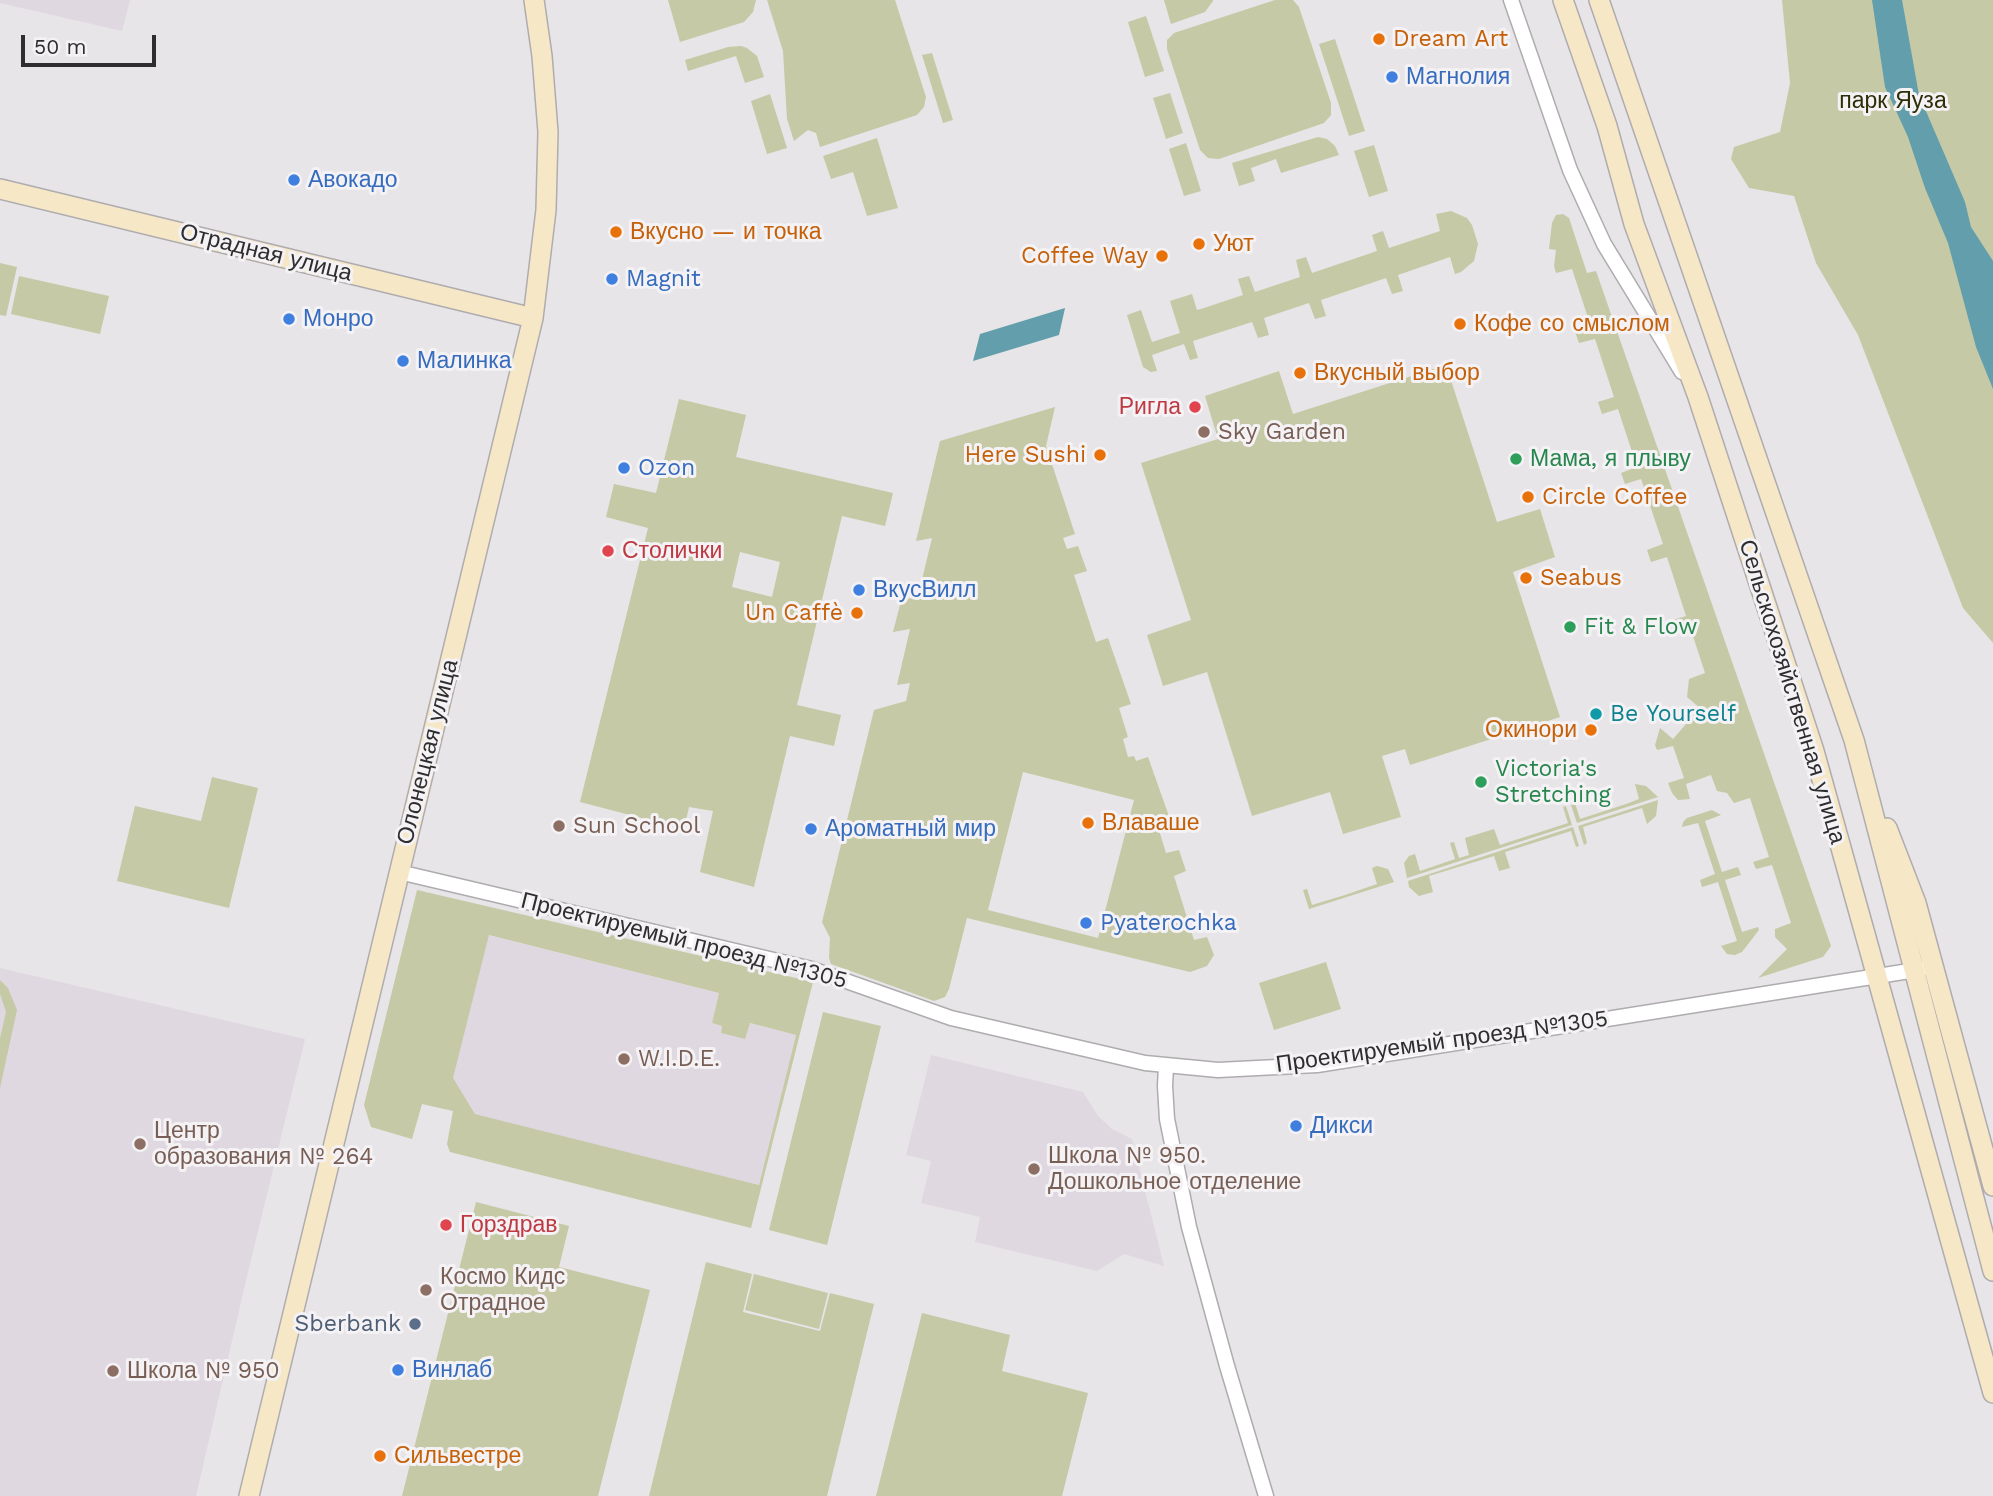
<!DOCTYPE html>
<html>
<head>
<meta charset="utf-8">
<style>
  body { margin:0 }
  #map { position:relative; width:1993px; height:1496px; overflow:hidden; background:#e7e5e7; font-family:"Work Sans",sans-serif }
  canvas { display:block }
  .scale { position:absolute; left:21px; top:35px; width:135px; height:32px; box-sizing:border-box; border:4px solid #2f2e2f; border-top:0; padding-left:9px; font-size:21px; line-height:24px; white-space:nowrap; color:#2f2e2f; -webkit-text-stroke:5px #f4f2f4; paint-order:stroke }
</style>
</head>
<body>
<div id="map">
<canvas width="1993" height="1496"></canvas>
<div class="scale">50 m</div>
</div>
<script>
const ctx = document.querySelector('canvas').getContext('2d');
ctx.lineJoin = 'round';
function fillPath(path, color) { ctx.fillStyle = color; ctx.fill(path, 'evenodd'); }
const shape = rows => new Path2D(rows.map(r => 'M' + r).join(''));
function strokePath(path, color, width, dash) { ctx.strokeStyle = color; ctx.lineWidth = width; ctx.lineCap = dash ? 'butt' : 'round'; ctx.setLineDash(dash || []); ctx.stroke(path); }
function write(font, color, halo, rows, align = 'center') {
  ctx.font = font + ' "Work Sans",sans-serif'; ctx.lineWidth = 6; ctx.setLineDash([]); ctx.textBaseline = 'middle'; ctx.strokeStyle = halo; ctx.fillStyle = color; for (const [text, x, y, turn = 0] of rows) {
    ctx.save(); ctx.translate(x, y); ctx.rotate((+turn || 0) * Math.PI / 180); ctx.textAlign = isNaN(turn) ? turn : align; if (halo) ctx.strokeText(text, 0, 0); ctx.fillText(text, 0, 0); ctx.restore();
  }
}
fillPath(shape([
  [0,0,130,0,122,31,0,3],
  [488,935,719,993,712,1023,723,1026,721,1032,749,1023,796,1035,759,1185,475,1114,452,1078],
  [0,968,305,1039,248,1272,196,1496,0,1496],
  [931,1055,1083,1092,1098,1116,1112,1129,1132,1139,1164,1266,1124,1254,1097,1271,975,1242,980,1217,921,1203,931,1161,906,1155]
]), '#e0d8e0');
fillPath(shape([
  [668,0,756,0,753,12,744,22,680,42],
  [767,0,895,0,926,97,924,107,917,115,820,147,816,133,808,130,794,141,787,119,783,51],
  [1164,0,1213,0,1213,1,1205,12,1171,24],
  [1275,0,1293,0,1299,7,1331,103,1331,115,1324,123,1219,159,1208,158,1200,150,1167,49,1167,40,1174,33],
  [1782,0,1993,0,1993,643,1963,608,1858,335,1816,263,1794,196,1749,188,1731,159,1734,147,1780,132,1790,83],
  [1146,16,1164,71,1145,77,1128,22],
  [1335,39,1365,131,1349,136,1319,44],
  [741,46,747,48,757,56,764,77,745,83,736,56,688,71,685,60,728,47],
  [932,53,953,120,943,123,922,55],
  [1170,93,1183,133,1166,139,1153,98],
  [770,94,787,148,767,154,751,101],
  [1318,137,1327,139,1335,146,1339,155,1281,173,1276,159,1251,168,1255,181,1239,186,1232,163],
  [877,138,898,208,867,216,853,172,831,179,823,156],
  [1186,143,1201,191,1184,196,1169,149],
  [1374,145,1388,191,1369,197,1354,151],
  [1451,211,1467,218,1472,225,1478,244,1474,261,1461,272,1455,274,1450,257,1398,275,1403,291,1392,294,1386,278,1321,300,1326,316,1315,319,1309,303,1264,318,1269,335,1258,338,1252,322,1193,341,1198,358,1190,360,1184,344,1152,355,1157,371,1151,372,1143,367,1127,315,1141,310,1152,342,1180,333,1170,301,1192,294,1197,310,1204,308,1243,295,1238,279,1249,276,1255,292,1300,277,1296,260,1306,257,1312,273,1377,251,1372,235,1383,231,1389,248,1440,231,1436,214],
  [1563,214,1569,218,1587,273,1596,271,1831,946,1823,957,1758,978,1787,949,1775,937,1775,929,1791,923,1772,865,1756,869,1753,862,1769,857,1750,798,1734,803,1727,793,1717,791,1711,775,1686,784,1690,799,1678,800,1672,793,1668,783,1684,778,1673,746,1657,750,1655,745,1660,728,1673,739,1700,708,1687,697,1689,679,1705,673,1690,627,1674,632,1670,621,1686,616,1667,557,1651,562,1647,550,1663,544,1641,479,1625,484,1621,473,1637,467,1618,409,1602,414,1598,402,1614,397,1595,339,1579,343,1575,332,1591,327,1572,269,1556,273,1554,266,1556,250,1549,249,1552,223,1556,215],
  [0,263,17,267,6,316,0,315],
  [19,276,109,296,100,334,11,314],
  [1446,365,1497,522,1540,509,1555,557,1513,572,1560,717,1410,765,1405,749,1382,756,1401,817,1343,834,1330,792,1252,816,1207,672,1163,686,1147,635,1191,620,1141,463,1218,439,1205,396,1279,371,1293,414],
  [679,399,746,415,736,457,893,493,885,526,842,516,797,705,841,715,834,746,790,736,754,887,700,872,713,811,689,807,684,829,580,802,648,528,606,517,614,484,656,493],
  [740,552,780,562,772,597,732,587],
  [1055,407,1046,446,1075,534,1063,538,1067,549,1078,546,1087,571,1074,575,1096,642,1108,638,1131,704,1119,708,1128,737,1123,739,1128,757,1134,756,1136,761,1148,757,1170,819,1157,824,1166,853,1179,850,1186,871,1174,876,1194,940,1207,937,1214,955,1207,966,1190,972,967,918,949,989,945,997,934,1001,831,964,829,958,830,938,822,922,874,710,906,701,910,683,897,685,910,629,893,632,901,601,918,596,932,538,916,541,940,441],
  [1023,772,1134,800,1098,938,988,910],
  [212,777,258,788,229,908,117,881,135,806,201,821],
  [1635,784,1646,786,1658,797,1577,823,1571,805,1575,803,1580,819,1626,804,1639,799],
  [1658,800,1656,816,1647,824,1642,808,1583,827,1587,843,1584,845,1578,826],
  [1566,806,1572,825,1407,878,1404,863,1409,856,1415,854,1420,871,1455,859,1450,843,1454,842,1459,858,1469,855,1465,838,1494,829,1500,845,1509,842,1568,823,1563,807],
  [1712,810,1721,815,1705,821,1722,872,1738,867,1741,875,1725,880,1742,932,1758,927,1759,930,1742,952,1735,955,1727,954,1721,946,1737,941,1718,882,1702,887,1700,880,1715,874,1698,823,1682,827,1683,822,1687,818],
  [1573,827,1579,846,1576,847,1571,831,1505,852,1510,868,1499,871,1494,856,1429,876,1433,892,1419,896,1409,887,1408,881],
  [1377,866,1388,869,1394,882,1309,909,1303,890,1307,889,1312,905,1345,895,1377,884,1372,868],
  [417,890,813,982,751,1228,450,1152,447,1144,453,1111,422,1104,412,1139,371,1127,364,1105],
  [489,935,719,993,712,1023,722,1026,721,1033,745,1039,750,1023,796,1035,759,1185,475,1114,453,1078],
  [1326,962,1341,1009,1274,1030,1259,983],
  [0,980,8,988,17,1010,0,1088,0,1038,6,1012,0,994],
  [823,1012,881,1026,827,1245,769,1230],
  [476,1202,569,1226,559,1267,650,1290,598,1496,402,1496],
  [706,1262,752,1274,743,1312,820,1331,830,1293,874,1304,827,1496,649,1496],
  [754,1274,828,1293,819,1329,745,1310],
  [922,1313,1010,1335,1002,1371,1088,1393,1062,1496,876,1496]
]), '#c5c9a5');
fillPath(shape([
  [1872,0,1902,0,1919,95,1965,202,1971,227,1993,261,1993,389,1976,347,1948,243,1925,188,1908,137,1885,87],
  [1065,308,1059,335,973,361,980,334]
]), '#629eab');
const street = shape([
  [1511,0,1570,170,1604,244,1682,372],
  [399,872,812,969,951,1018,1145,1063,1218,1070,1317,1065,1922,969],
  [1166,1066,1165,1086,1167,1119,1189,1227,1227,1366,1266,1496]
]);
const secondary = shape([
  [1563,0,1607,126,1634,224,1698,397,1814,751,1993,1393],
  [1599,0,1854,740,1993,1271],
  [0,189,533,318],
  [1887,828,1916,903,1993,1186],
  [249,1496,533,318,546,210,548,132,542,56,534,0]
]);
strokePath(street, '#afacaf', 17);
strokePath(secondary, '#afacaf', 22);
strokePath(street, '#fff', 14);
strokePath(secondary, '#f6e7c6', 19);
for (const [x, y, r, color] of [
  [1379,39,7,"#e8710a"],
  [1392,77,7,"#3f7fe0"],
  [294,180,7,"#3f7fe0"],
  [616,232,7,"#e8710a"],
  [1199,244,7,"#e8710a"],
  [1162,256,7,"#e8710a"],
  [612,279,7,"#3f7fe0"],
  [289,319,7,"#3f7fe0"],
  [1460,324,7,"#e8710a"],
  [403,361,7,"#3f7fe0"],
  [1300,373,7,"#e8710a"],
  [1195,407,7,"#e0444e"],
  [1204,432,7,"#8d6e63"],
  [1100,455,7,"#e8710a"],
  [1516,459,7,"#2e9e5b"],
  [624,468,7,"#3f7fe0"],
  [1528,497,7,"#e8710a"],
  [608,551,7,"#e0444e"],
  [1526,578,7,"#e8710a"],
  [859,590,7,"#3f7fe0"],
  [857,613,7,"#e8710a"],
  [1570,627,7,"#2e9e5b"],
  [1596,714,7,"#0f9aa8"],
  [1591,730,7,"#e8710a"],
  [1481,782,7,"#2e9e5b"],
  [1088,823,7,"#e8710a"],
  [559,826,7,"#8d6e63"],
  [811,829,7,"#3f7fe0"],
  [1086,923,7,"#3f7fe0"],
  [624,1059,7,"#8d6e63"],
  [1296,1126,7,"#3f7fe0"],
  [140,1144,7,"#8d6e63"],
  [1034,1169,7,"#8d6e63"],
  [446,1225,7,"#e0444e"],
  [426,1290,7,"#8d6e63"],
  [415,1324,7,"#5c6f8a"],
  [398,1370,7,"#3f7fe0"],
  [113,1371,7,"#8d6e63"],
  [380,1456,7,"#e8710a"]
]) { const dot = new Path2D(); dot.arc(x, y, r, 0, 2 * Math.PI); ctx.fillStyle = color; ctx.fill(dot); strokePath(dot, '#f4f2f4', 2.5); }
write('23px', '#c56008', '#f4f2f4', [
  ["Dream Art",1393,39],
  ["Вкусно — и точка",630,232],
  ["Уют",1213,244],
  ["Coffee Way",1148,256,"right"],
  ["Кофе со смыслом",1474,324],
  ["Вкусный выбор",1314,373],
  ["Here Sushi",1086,455,"right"],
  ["Circle Coffee",1542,497],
  ["Seabus",1540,578],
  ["Un Caffè",843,613,"right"],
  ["Окинори",1577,730,"right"],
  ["Влаваше",1102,823],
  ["Сильвестре",394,1456]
], 'left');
write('23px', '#366cbe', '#f4f2f4', [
  ["Магнолия",1406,77],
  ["Авокадо",308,180],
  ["Magnit",626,279],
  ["Монро",303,319],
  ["Малинка",417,361],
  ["Ozon",638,468],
  ["ВкусВилл",873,590],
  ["Ароматный мир",825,829],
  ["Pyaterochka",1100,923],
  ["Дикси",1310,1126],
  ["Винлаб",412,1370]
], 'left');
write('23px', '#2c2e07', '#f4f2f4', [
  ["парк Яуза",1893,101]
]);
write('23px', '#2f2e2f', '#f4f2f4', [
  ["Отрадная улица",266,253,14],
  ["Сельскохозяйственная улица",1792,692,73],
  ["Олонецкая улица",428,752,-76],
  ["Проектируемый проезд №1305",684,941,14],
  ["Проектируемый проезд №1305",1442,1042,-8]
]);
write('23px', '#be3a42', '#f4f2f4', [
  ["Ригла",1181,407,"right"],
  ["Столички",622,551],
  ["Горздрав",460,1225]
], 'left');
write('23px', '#785e54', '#f4f2f4', [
  ["Sky Garden",1218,432],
  ["Sun School",573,826],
  ["W.I.D.E.",638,1059],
  ["Центр",154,1131],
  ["образования № 264",154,1157],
  ["Школа № 950.",1048,1156],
  ["Дошкольное отделение",1048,1182],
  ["Космо Кидс",440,1277],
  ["Отрадное",440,1303],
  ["Школа № 950",127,1371]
], 'left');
write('23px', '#27864d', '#f4f2f4', [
  ["Мама, я плыву",1530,459],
  ["Fit & Flow",1584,627],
  ["Victoria's",1495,769],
  ["Stretching",1495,795]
], 'left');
write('23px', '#0d838f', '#f4f2f4', [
  ["Be Yourself",1610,714]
], 'left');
write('23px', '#4e5e75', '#f4f2f4', [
  ["Sberbank",401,1324]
], 'right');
</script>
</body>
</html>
